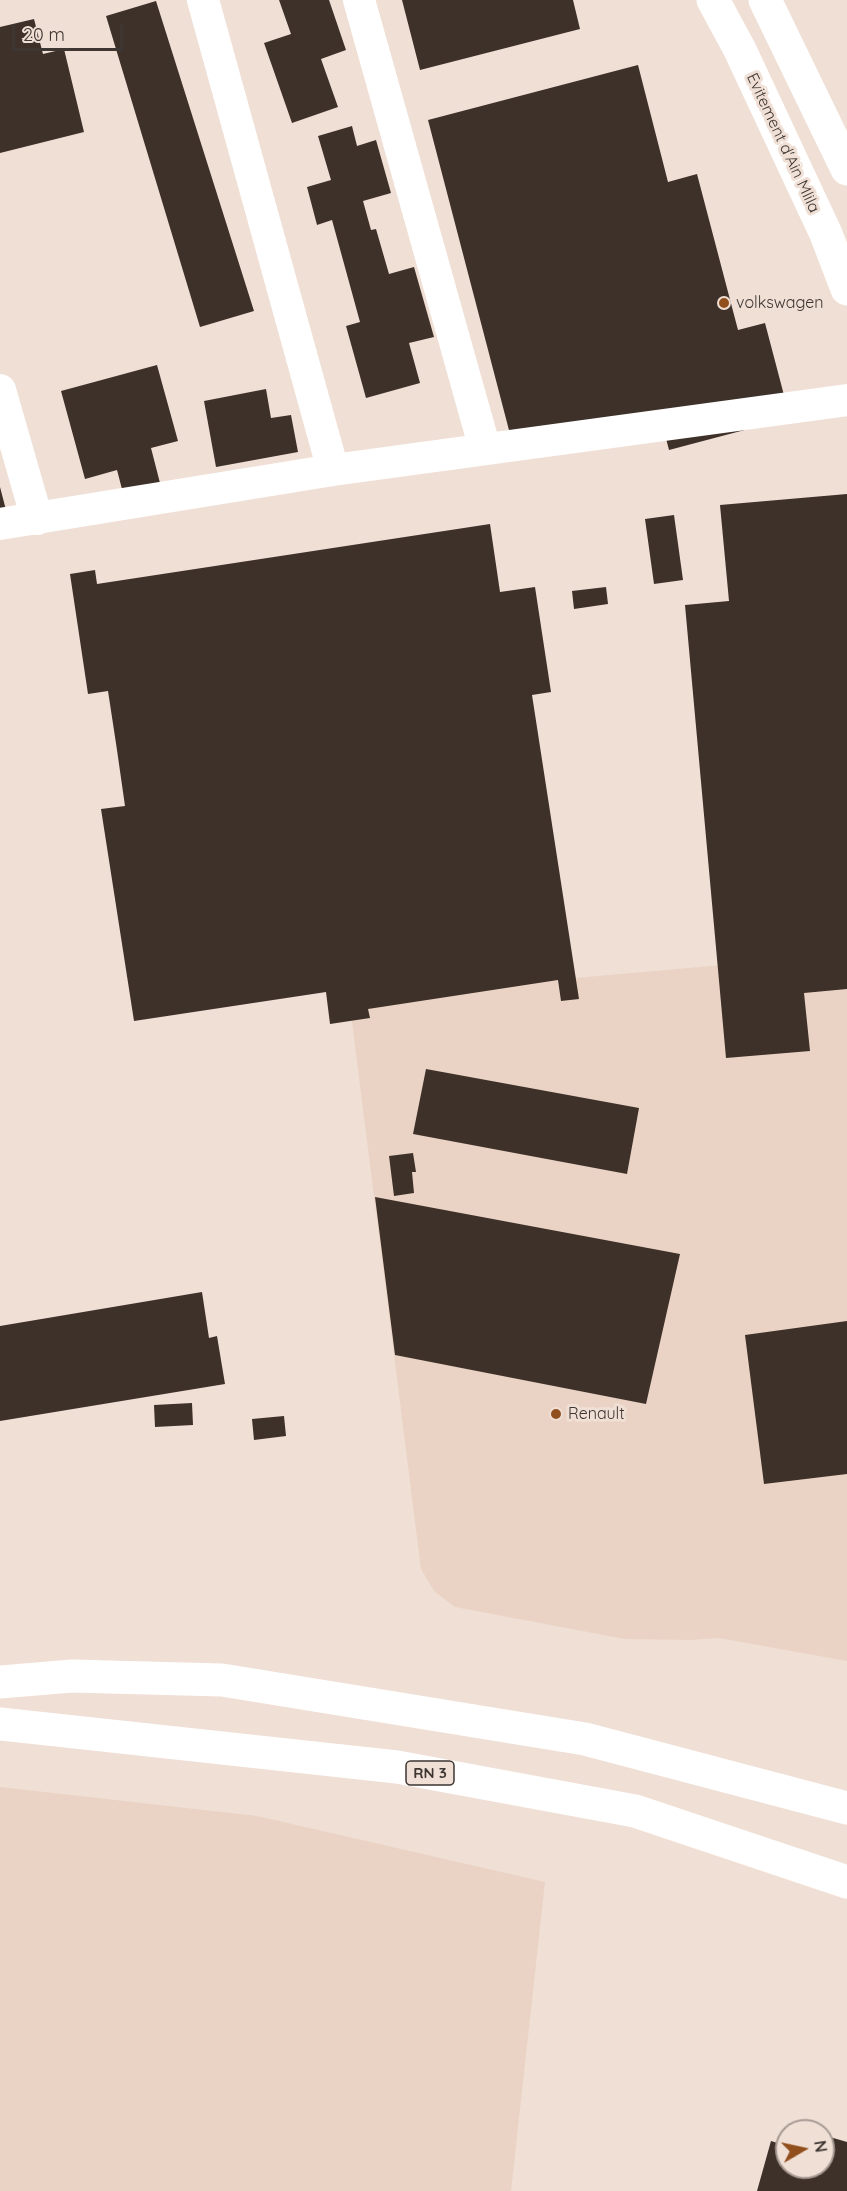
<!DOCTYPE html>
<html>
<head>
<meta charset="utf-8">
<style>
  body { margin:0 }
  #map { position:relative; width:847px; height:2191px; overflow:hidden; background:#f0dfd5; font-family:Quicksand,sans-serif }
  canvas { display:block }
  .north { position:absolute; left:775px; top:2119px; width:60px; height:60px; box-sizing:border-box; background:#f0dfd5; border:2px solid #a89b94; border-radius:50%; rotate:81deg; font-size:16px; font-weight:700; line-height:24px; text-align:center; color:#3d3632 }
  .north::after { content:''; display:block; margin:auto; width:21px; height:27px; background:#924f1e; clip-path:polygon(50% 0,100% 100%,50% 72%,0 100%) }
  .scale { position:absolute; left:12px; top:24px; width:111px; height:27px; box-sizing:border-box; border:3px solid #3d3632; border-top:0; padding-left:8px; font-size:18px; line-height:21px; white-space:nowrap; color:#3d3632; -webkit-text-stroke:4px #f0dfd5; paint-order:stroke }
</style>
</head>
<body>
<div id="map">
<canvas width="847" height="2191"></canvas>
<div class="north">N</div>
<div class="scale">20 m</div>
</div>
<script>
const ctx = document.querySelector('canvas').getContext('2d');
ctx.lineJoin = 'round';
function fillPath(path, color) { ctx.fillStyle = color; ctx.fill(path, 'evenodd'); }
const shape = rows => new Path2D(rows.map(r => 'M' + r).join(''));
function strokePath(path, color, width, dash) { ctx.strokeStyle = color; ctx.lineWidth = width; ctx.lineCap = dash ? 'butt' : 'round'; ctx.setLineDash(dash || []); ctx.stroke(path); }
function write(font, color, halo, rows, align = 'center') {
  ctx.font = font + ' Quicksand,sans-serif'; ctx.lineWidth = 6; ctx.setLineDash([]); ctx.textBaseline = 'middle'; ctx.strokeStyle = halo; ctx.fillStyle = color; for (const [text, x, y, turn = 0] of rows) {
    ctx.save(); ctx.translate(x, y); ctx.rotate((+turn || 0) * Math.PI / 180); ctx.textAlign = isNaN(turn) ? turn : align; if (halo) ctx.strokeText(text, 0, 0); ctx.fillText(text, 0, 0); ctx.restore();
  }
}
fillPath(shape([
  [847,954,847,1661,719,1638,691,1640,625,1639,455,1607,434,1591,421,1569,349,998],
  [0,1787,257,1816,545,1882,511,2191,0,2191]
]), '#ead3c4');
fillPath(shape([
  [279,0,329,0,346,50,321,59,338,107,292,123,264,43,291,34],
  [402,0,573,0,580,29,420,70],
  [156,1,254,311,200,327,106,16],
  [34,19,43,54,64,49,84,132,0,153,0,27],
  [638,65,668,182,697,174,738,330,765,323,790,418,669,450,661,419,516,457,428,120],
  [352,126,357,146,376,140,391,193,363,201,371,230,376,229,389,274,414,267,434,337,409,343,420,383,366,398,346,326,360,322,332,220,317,225,307,187,331,180,318,136],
  [157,365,178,441,151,448,160,483,123,493,117,470,85,479,61,391],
  [266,389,271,418,291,415,298,452,216,467,204,401],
  [0,487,6,510,0,511],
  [847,494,847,989,804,993,810,1051,726,1058,685,605,729,601,720,505],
  [674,515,683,580,654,584,645,519],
  [490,524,500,592,535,587,551,692,532,695,579,999,561,1001,558,980,368,1009,370,1018,330,1024,326,992,134,1021,101,809,125,806,117,750,108,691,88,694,70,574,95,570,97,584],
  [606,587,608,604,574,609,572,591],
  [426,1069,639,1108,627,1174,413,1134],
  [413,1153,416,1172,412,1172,414,1193,394,1196,389,1156],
  [375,1197,680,1254,646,1404,395,1355],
  [202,1292,209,1338,217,1336,225,1384,0,1421,0,1326],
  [847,1321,847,1474,764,1484,745,1335],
  [192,1403,193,1425,155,1427,154,1405],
  [284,1416,286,1436,254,1440,252,1419],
  [823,2135,847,2142,847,2191,757,2191,771,2141,787,2146,787,2167,823,2167]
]), '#3e3129');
strokePath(shape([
  [203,0,333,470],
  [359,0,485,449],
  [0,390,37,519],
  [0,524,333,470,847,400]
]), '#fff', 32);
strokePath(shape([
  [713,0,740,50,826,234,847,289],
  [765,0,847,169],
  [0,1682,72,1676,222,1680,585,1739,847,1808],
  [0,1724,397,1767,635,1811,847,1882]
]), '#fff', 33);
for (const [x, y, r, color] of [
  [724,303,6,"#924f1e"],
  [556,1414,6,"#924f1e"]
]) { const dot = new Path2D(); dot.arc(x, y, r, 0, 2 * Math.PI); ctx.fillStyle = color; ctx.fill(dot); strokePath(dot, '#f0dfd5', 2); }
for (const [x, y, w] of [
  [430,1773,48]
]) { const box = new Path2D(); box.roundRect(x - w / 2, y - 12, w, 24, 4.5); ctx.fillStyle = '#f0dfd5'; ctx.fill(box); strokePath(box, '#3d3632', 1.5); }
write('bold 15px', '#3d3632', null, [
  ["RN 3",430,1773]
]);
write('16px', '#3d3632', '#f0dfd5', [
  ["Evitement d'Ain Mlila",783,143,65]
]);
write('16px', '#3d3632', '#f0dfd5', [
  ["volkswagen",736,303],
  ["Renault",568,1414]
], 'left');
</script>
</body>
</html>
